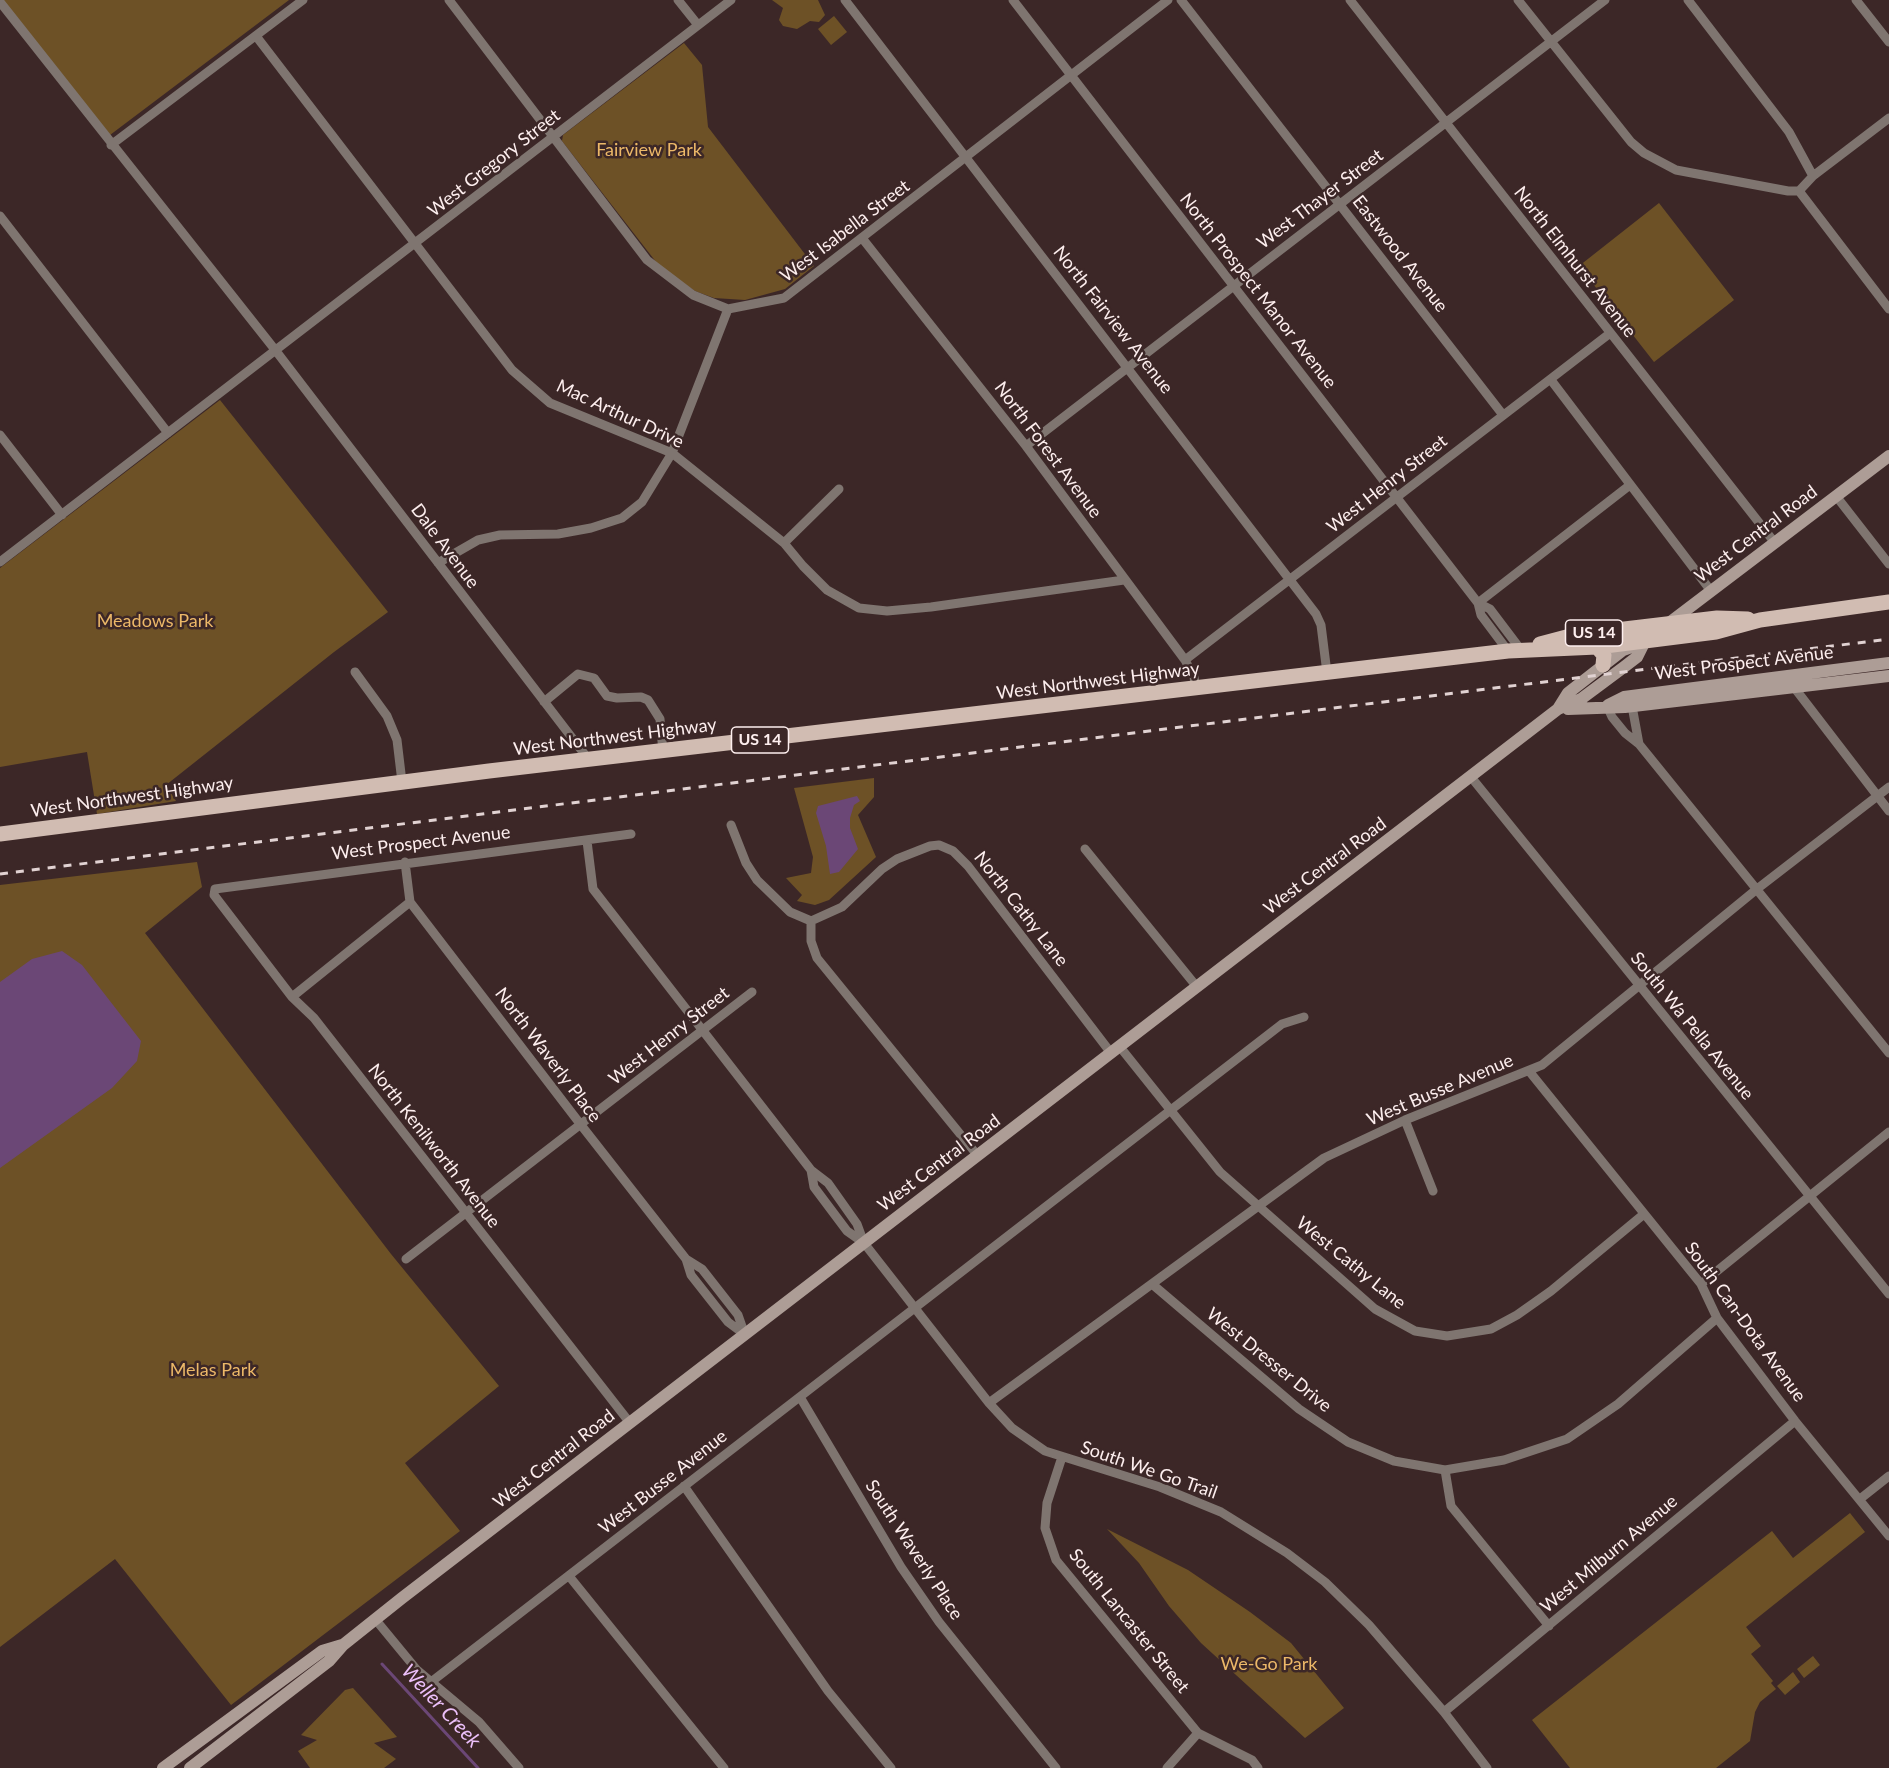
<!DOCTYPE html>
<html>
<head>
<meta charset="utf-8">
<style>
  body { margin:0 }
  canvas { display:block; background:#3c2727 }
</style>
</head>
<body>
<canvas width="1889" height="1768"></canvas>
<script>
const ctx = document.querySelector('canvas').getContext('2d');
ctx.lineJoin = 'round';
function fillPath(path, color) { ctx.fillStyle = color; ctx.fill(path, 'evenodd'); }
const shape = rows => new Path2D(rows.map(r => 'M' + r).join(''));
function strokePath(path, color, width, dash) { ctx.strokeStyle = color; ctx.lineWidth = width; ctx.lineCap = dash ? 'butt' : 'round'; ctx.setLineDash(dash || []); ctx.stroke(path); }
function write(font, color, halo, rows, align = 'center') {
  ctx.font = font + ' Lato,sans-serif'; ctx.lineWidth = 5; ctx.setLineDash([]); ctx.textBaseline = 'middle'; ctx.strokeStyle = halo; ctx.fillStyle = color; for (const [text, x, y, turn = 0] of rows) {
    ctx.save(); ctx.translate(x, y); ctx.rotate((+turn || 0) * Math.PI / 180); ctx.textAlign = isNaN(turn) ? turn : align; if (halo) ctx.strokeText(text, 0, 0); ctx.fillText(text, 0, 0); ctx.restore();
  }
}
fillPath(shape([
  [2,0,289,0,110,135],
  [772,0,818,0,825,15,819,22,810,21,797,29,783,26,779,20,783,8],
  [834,16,847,32,831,45,818,29],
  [684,43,702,65,708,127,814,266,785,289,745,300,714,298,695,291,660,267,562,141,563,135],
  [1659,203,1734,300,1654,362,1579,266],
  [220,400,388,612,334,652,166,785,176,801,97,814,87,752,0,767,0,568],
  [874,778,874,797,858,815,876,857,829,900,815,905,797,901,802,895,786,878,811,873,813,857,794,788],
  [197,862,202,887,145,933,391,1254,499,1386,405,1463,460,1531,231,1705,115,1559,0,1647,0,885],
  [1850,1513,1865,1532,1746,1627,1761,1646,1751,1654,1773,1681,1771,1683,1776,1689,1760,1702,1755,1712,1750,1741,1716,1768,1570,1768,1532,1720,1772,1531,1793,1558],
  [1107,1529,1188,1570,1250,1612,1291,1643,1344,1708,1305,1738,1201,1643,1169,1606,1139,1563],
  [1813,1656,1820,1665,1804,1678,1797,1669],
  [1793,1672,1800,1682,1785,1695,1777,1686],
  [353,1688,397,1737,374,1743,396,1759,384,1768,310,1768,298,1751,317,1740,301,1735,345,1690]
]), '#6d5126');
fillPath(shape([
  [857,796,860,801,854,805,850,818,850,828,858,849,839,872,830,874,826,846,816,813,818,806],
  [62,951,82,965,141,1041,137,1061,112,1088,0,1168,0,982,32,959]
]), '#6b4776');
strokePath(shape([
  [382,1664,478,1768]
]), '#6b4776', 3);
strokePath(shape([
  [449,0,647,260,693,295,728,309],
  [678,0,698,25],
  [845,0,1316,614,1321,625,1327,673],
  [1013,0,1478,603,1490,609,1521,650],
  [1181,0,1503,415],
  [1350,0,1775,543],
  [1518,0,1631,142,1644,153,1676,170,1788,191,1799,191,1813,176,1889,118],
  [1688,0,1789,132,1813,176],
  [1856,0,1889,42],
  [0,2,276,351,589,760],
  [256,36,512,370,550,403,672,453,784,543,803,566,827,590,859,608,887,611,931,607,1124,580],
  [111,145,303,0],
  [1799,191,1889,309],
  [0,216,168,433],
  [862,238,1026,446,1185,660,1194,677,1196,689],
  [1551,380,1711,591],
  [0,435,62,515],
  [1026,446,1605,0],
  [1836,496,1889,564],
  [784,543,839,489],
  [0,562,731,0],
  [438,563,478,540,500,535,558,534,591,528,622,518,642,502,672,453,728,309,784,298,1168,0],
  [1478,603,1630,485],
  [1478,603,1481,615,1508,651],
  [1185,660,1609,334],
  [355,672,387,716,397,740,402,782],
  [1790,682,1889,811],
  [544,702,578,674,594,678,607,696,617,698,641,697,648,700,660,719,663,752],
  [1607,706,1612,717,1625,733,1639,744,1889,1053],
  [1632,706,1639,744],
  [1471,777,1889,1294],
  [731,825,746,863,757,880,790,912,811,921,842,907,882,869,897,859,930,846,939,845,953,851,968,866,1111,1053],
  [587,841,593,889,811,1170,828,1183,857,1224,864,1243],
  [1085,849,1197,987],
  [405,862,410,902,581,1125,686,1259,702,1269,738,1315,745,1335],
  [811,921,811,941,817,958,978,1156],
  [292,997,410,902],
  [1120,1047,1220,1172,1375,1309,1415,1331,1447,1336,1491,1329,1517,1315,1551,1291,1644,1214],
  [1529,1071,1701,1284,1717,1318,1795,1421,1889,1536],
  [1405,1120,1433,1191],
  [811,1170,814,1187,847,1231,864,1243,989,1403,1012,1428,1045,1451,1160,1487,1221,1512,1287,1553,1325,1582,1369,1625,1444,1712,1487,1768],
  [406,1259,752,992],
  [686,1259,691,1275,728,1322,744,1334],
  [1152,1284,1299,1409,1348,1442,1394,1461,1445,1470,1504,1460,1567,1439,1618,1404,1717,1318],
  [1701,1284,1889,1132],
  [800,1397,901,1567,939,1622,1056,1768],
  [989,1403,1324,1158,1405,1120,1542,1065,1757,889,1889,787],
  [630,1423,314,1018,292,997,214,895,215,889,631,834],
  [1062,1457,1047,1503,1045,1528,1056,1560,1198,1733,1252,1760,1258,1768],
  [1445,1470,1451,1506,1549,1626],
  [684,1486,828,1691,891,1768],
  [1860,1499,1889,1476],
  [569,1576,724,1768],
  [375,1619,417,1670,479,1722,519,1768],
  [431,1682,1282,1024,1304,1017],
  [1444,1712,1795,1421],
  [1167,1768,1198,1733]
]), '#7f7570', 9);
strokePath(shape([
  [1669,623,1889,456],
  [1608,705,1624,697,1889,663],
  [1558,709,1568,693,1623,650,1634,646],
  [1568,709,1625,707,1889,676],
  [163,1768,322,1651,342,1645],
  [190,1768,329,1661,343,1645,402,1598,1558,709,1581,699,1624,667,1637,657,1645,641]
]), '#ad9d96', 12);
strokePath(shape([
  [1540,644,1574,635,1717,618,1748,619],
  [1597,647,1604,655,1603,665],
  [0,834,489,771,1508,651,1597,647,1716,632,1760,620,1889,602]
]), '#d1bcb2', 15);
strokePath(shape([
  [0,874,1889,639]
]), '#e1d2d2', 3, [8, 8]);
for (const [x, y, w] of [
  [1594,633,57],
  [760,740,57]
]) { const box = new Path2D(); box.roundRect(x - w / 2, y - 13, w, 26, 4.5); ctx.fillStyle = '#3c2727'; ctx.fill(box); strokePath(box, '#fdeeee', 1.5); }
write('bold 16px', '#fdeeee', null, [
  ["US 14",1594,633],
  ["US 14",760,740]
]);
write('18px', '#ecb868', '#3c2727', [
  ["Fairview Park",649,150],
  ["Meadows Park",155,621],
  ["Melas Park",213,1370],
  ["We-Go Park",1269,1664]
]);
write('18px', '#fdeeee', '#3c2727', [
  ["West Gregory Street",494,163,-38],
  ["West Thayer Street",1320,199,-37],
  ["West Isabella Street",845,231,-37],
  ["Eastwood Avenue",1400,254,52],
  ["North Elmhurst Avenue",1575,262,52],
  ["North Prospect Manor Avenue",1258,291,52],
  ["North Fairview Avenue",1113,320,52],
  ["Mac Arthur Drive",620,414,25],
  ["North Forest Avenue",1048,450,53],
  ["West Henry Street",1387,484,-38],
  ["West Central Road",1756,534,-37],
  ["Dale Avenue",445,546,53],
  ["West Prospect Avenue",1744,663,-7],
  ["West Northwest Highway",1098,681,-7],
  ["West Northwest Highway",615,737,-7],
  ["West Northwest Highway",132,797,-8],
  ["West Prospect Avenue",421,843,-7],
  ["West Central Road",1325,866,-37],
  ["North Cathy Lane",1021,909,52],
  ["South Wa Pella Avenue",1692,1026,51],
  ["West Henry Street",669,1036,-38],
  ["North Waverly Place",548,1055,53],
  ["West Busse Avenue",1440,1090,-23],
  ["North Kenilworth Avenue",434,1146,52],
  ["West Central Road",939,1163,-37],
  ["West Cathy Lane",1351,1263,39],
  ["South Can-Dota Avenue",1745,1322,54],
  ["West Dresser Drive",1269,1360,39],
  ["West Central Road",554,1459,-38],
  ["South We Go Trail",1149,1470,19],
  ["West Busse Avenue",663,1482,-38],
  ["South Waverly Place",914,1550,57],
  ["West Milburn Avenue",1609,1554,-40],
  ["South Lancaster Street",1129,1621,51]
]);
write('italic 20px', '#ecc0fa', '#3c2727', [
  ["Weller Creek",441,1706,47]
]);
</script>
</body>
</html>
